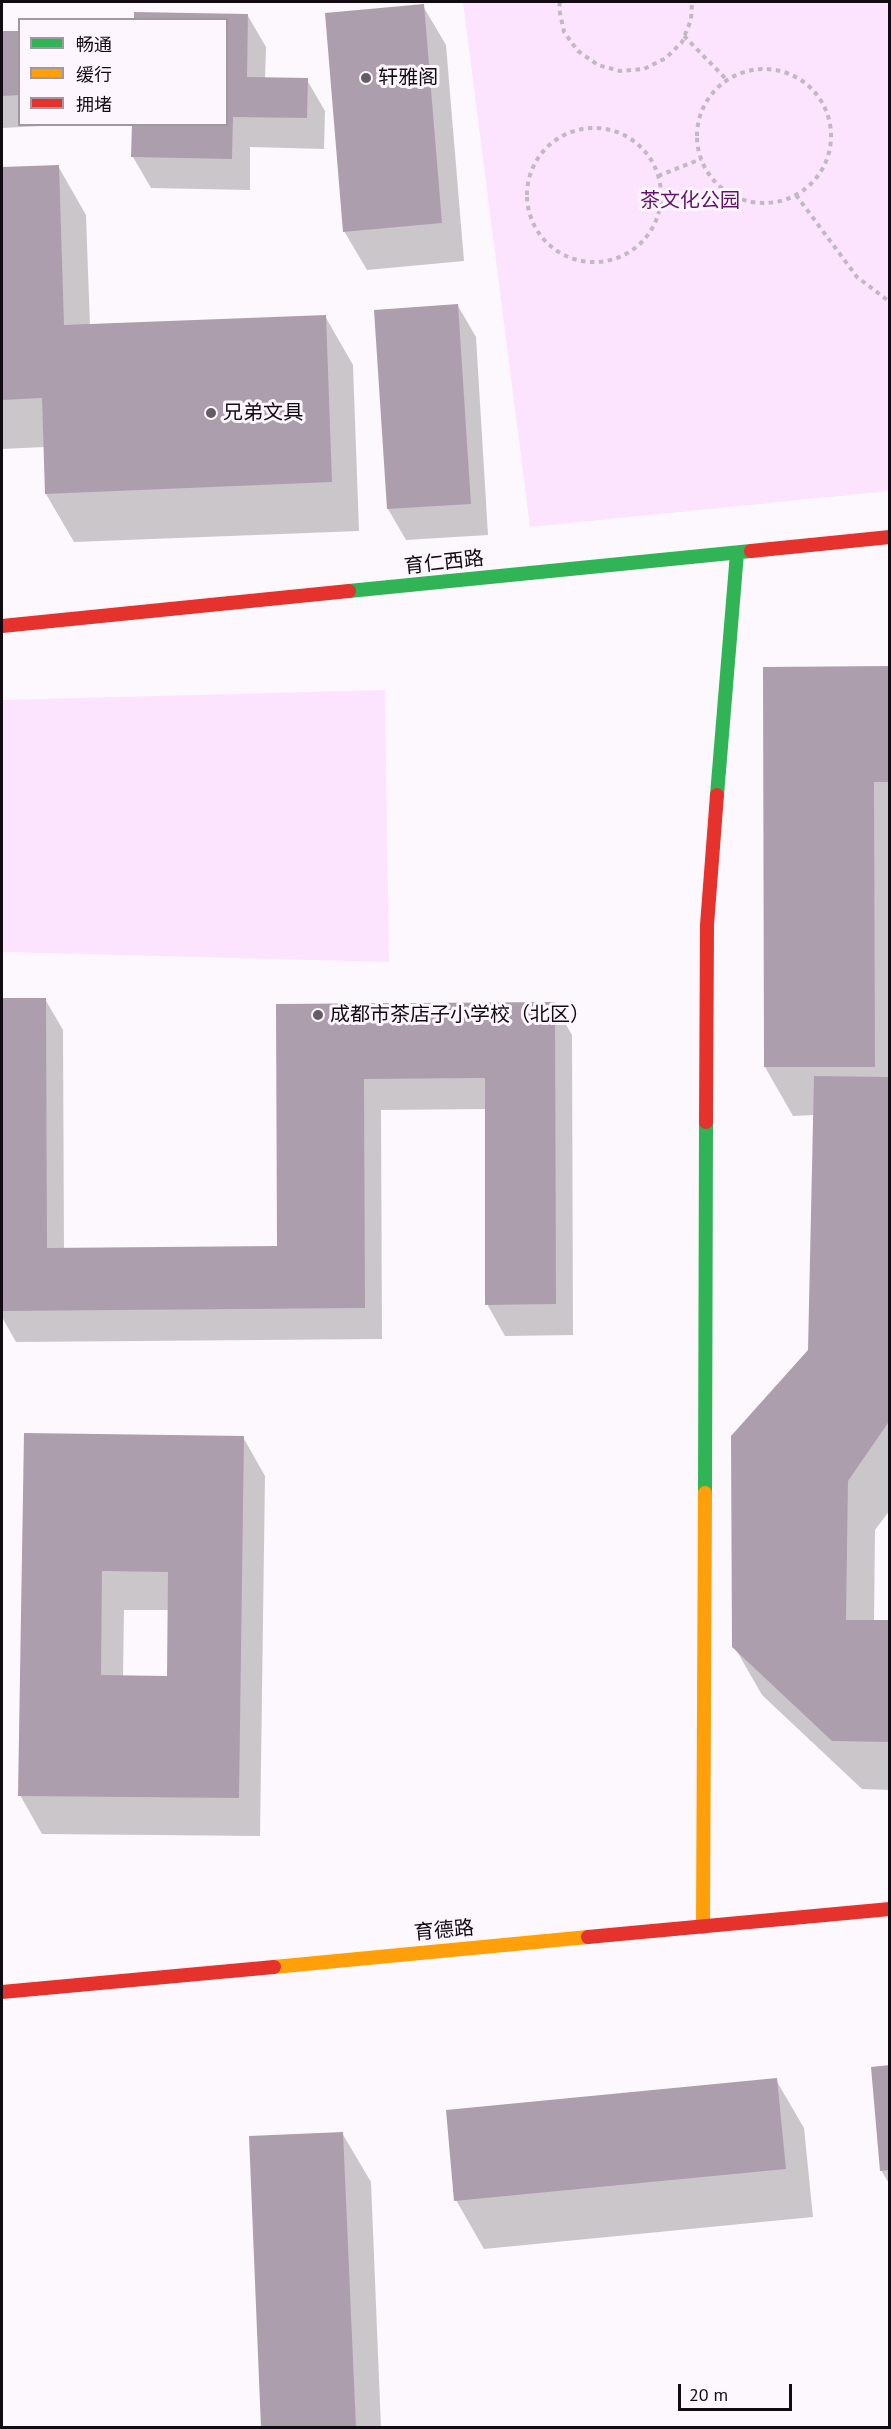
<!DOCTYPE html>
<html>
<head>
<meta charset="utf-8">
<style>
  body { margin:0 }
  #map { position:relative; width:891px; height:2429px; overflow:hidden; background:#fdf8fd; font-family:"PT Sans","Noto Sans SC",sans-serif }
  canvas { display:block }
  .frame { position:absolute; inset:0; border:3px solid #120b12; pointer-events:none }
  .legend { position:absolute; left:18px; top:18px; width:210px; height:108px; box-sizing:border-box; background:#fef6ff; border:2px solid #a098a0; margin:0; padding:8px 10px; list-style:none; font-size:18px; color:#120b12 }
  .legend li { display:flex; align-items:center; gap:12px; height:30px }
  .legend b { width:30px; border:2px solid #a098a0 }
  .scale { position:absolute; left:678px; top:2384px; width:114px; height:27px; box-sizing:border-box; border:3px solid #120b12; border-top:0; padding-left:8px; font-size:18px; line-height:21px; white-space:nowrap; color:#120b12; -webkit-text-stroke:4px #fef6ff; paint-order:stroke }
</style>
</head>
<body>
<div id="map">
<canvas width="891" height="2429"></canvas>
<div class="frame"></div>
<ul class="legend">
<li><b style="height:8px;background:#30b455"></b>畅通</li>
<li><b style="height:8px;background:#ff9f0a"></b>缓行</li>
<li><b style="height:8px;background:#e5322d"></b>拥堵</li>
</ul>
<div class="scale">20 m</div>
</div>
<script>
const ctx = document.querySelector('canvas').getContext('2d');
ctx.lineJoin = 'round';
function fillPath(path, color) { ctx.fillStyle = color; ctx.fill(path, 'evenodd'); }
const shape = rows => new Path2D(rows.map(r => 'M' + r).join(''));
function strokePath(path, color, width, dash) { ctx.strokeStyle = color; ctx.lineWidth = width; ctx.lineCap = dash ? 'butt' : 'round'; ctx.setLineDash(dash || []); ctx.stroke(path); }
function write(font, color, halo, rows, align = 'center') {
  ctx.font = font + ' "PT Sans","Noto Sans SC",sans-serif'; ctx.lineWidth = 6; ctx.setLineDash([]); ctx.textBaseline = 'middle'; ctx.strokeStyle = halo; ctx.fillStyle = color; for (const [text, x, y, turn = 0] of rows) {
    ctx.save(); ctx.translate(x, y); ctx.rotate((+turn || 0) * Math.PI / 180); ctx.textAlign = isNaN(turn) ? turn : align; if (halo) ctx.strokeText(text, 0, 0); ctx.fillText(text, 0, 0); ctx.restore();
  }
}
fillPath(shape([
  [463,2,889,2,889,491,530,527],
  [385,690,389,962,2,952,2,700]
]), '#fce4fe');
fillPath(shape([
  [423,6,446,45,464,261,367,270,344,231],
  [248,16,266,47,265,79,307,80,325,111,324,149,250,147,250,190,151,188,133,157,226,124],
  [20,32,20,124,81,124,2,128,2,33],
  [58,166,86,215,90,326,325,316,353,365,359,531,74,542,46,494,45,447,2,449,2,168],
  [458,306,476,337,488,535,406,540,388,509],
  [890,668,890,1510,875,1530,874,1622,890,1622,890,1790,862,1789,762,1695,734,1646,810,1351,814,1115,793,1116,765,1067],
  [2,999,45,999,63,1030,64,1250,278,1248,277,1005,554,1004,572,1035,573,1335,505,1336,487,1304,486,1109,381,1110,382,1339,16,1342,2,1317],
  [25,1435,243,1437,265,1476,260,1836,42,1834,20,1795],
  [124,1610,169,1610,169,1677,123,1677],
  [890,2066,890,2185,881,2170],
  [776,2080,804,2128,813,2217,484,2249,456,2200],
  [342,2133,371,2182,381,2428,263,2428]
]), '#0003');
fillPath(shape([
  [424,4,442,223,343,232,325,13],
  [134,12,248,14,247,77,308,78,307,118,233,117,232,159,131,157,132,124,226,124,226,20,134,20],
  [2,31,20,31,20,95,2,96],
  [59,165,64,325,326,315,332,482,45,494,42,398,2,400,2,167],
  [458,304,471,504,387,509,374,310],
  [890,666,890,782,874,782,875,1067,764,1067,763,667],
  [2,998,46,998,47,1248,277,1246,276,1004,555,1002,556,1304,485,1305,485,1078,364,1079,365,1308,2,1311],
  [814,1076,890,1077,890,1420,848,1481,846,1620,890,1620,890,1742,832,1741,732,1647,731,1436,808,1350],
  [24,1433,244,1436,239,1798,18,1796],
  [102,1571,168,1572,167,1676,101,1675],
  [890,2065,890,2170,880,2171,871,2067],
  [777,2078,786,2169,454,2201,446,2110],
  [343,2132,356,2428,261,2428,249,2136]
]), '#ad9eae');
strokePath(shape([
  [560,2,559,8,564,32,578,51,598,65,620,71,644,69,666,58,682,42,691,20,692,2],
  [684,36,727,80],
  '697 136a67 67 0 1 1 134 0a67 67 0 1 1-134 0Z',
  '527 195a67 67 0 1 1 134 0a67 67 0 1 1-134 0Z',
  [658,176,701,159],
  [796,195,857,277,890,302]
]), '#c2b8c2', 4, [4.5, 4.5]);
strokePath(shape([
  [349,591,751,551],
  [717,795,737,553],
  [705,1493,706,1122]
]), '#30b455', 14);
strokePath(shape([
  [703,1927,705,1493],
  [274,1967,588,1937]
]), '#ff9f0a', 14);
strokePath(shape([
  [751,551,890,537],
  [2,626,349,591],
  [706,1122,707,925,717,795],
  [588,1937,890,1909],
  [2,1992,274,1967]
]), '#e5322d', 14);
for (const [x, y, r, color] of [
  [366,78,6,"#645e64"],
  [211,413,6,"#645e64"],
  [318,1015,6,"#645e64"]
]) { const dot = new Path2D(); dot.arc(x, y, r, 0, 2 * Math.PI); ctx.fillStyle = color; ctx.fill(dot); strokePath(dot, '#fef6ff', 2); }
write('20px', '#120b12', '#fef6ff', [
  ["轩雅阁",378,78],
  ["兄弟文具",223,413],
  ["成都市茶店子小学校（北区）",330,1015]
], 'left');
write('20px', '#66106d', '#fef6ff', [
  ["茶文化公园",690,201]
]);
write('20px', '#120b12', '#fef6ff', [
  ["育仁西路",444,563,-6],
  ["育德路",444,1931,-5]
]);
</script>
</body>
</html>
